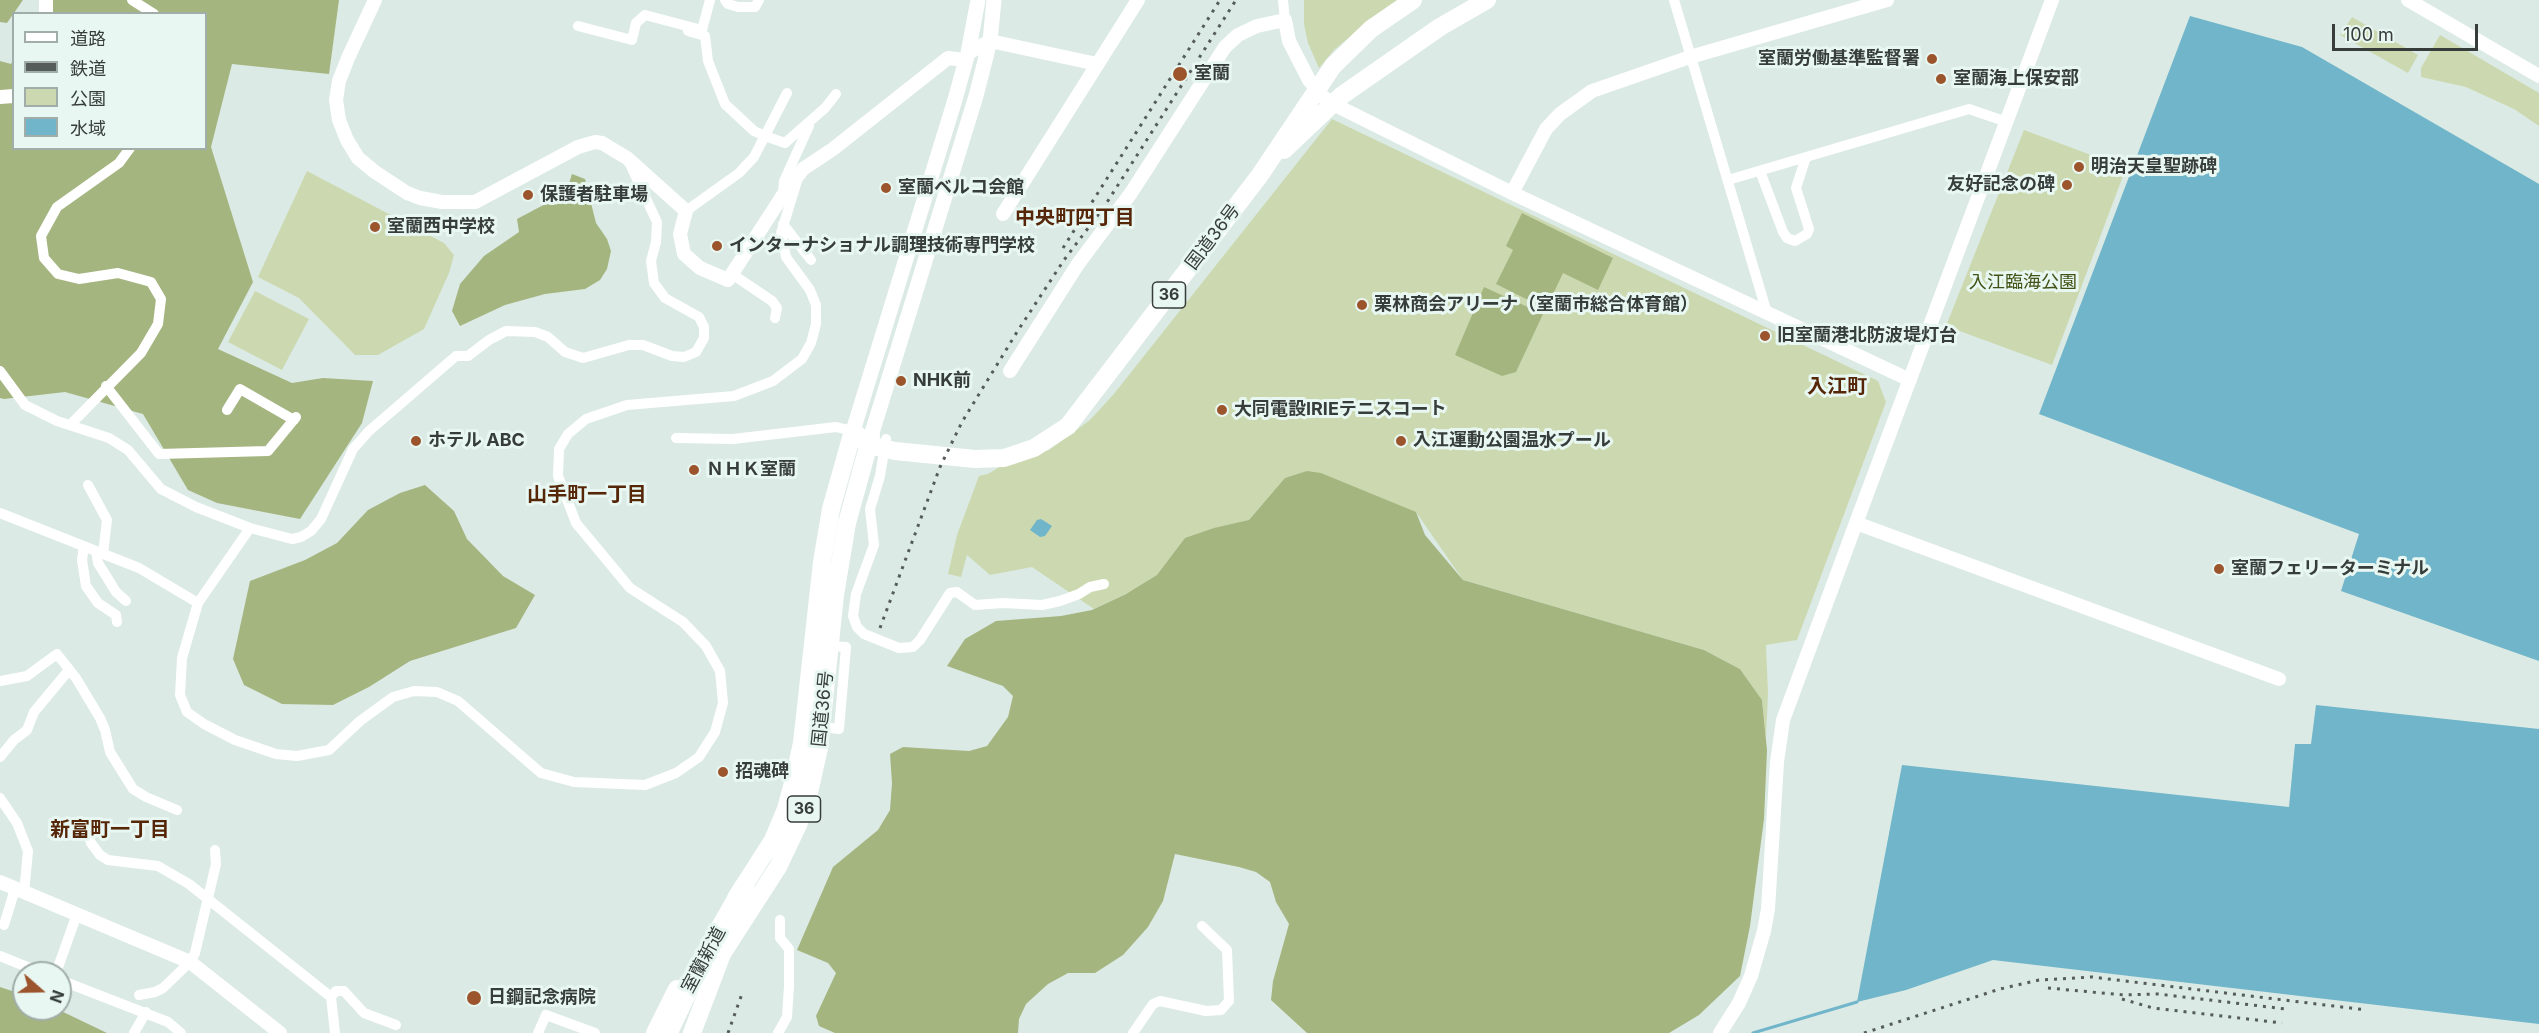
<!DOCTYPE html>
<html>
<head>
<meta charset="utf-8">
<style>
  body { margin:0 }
  #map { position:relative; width:2539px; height:1033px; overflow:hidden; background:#dbeae4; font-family:Inter,"Noto Sans JP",sans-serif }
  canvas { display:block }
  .legend { position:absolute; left:12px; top:12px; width:195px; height:138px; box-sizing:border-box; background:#e8f7f1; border:2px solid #a1ada8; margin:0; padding:8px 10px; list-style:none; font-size:18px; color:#373d3b }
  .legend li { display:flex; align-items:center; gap:12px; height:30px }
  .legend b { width:30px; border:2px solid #a1ada8 }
  .north { position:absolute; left:12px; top:961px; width:60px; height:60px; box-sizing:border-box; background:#e8f7f1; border:2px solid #a1ada8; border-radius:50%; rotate:110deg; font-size:16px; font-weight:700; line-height:24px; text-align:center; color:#373d3b }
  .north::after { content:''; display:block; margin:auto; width:21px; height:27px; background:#9b542c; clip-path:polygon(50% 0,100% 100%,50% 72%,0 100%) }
  .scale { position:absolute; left:2332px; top:24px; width:146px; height:27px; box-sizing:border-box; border:3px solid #373d3b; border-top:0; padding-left:8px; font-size:18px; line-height:21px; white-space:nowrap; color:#373d3b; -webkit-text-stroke:4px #e8f7f1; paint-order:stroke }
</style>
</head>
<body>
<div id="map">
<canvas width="2539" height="1033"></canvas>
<ul class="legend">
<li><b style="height:8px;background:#fff"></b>道路</li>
<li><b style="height:8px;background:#555c5a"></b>鉄道</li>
<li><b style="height:16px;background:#ccd9b0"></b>公園</li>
<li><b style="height:16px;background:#70b5ca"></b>水域</li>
</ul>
<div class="north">N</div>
<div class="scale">100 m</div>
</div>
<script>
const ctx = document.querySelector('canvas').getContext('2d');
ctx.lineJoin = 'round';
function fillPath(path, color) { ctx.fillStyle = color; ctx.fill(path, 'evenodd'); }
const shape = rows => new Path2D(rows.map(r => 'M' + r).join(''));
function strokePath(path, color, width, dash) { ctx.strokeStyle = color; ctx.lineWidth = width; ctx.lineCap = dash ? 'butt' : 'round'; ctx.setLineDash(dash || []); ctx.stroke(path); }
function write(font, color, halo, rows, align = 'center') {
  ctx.font = font + ' Inter,"Noto Sans JP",sans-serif'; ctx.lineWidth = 6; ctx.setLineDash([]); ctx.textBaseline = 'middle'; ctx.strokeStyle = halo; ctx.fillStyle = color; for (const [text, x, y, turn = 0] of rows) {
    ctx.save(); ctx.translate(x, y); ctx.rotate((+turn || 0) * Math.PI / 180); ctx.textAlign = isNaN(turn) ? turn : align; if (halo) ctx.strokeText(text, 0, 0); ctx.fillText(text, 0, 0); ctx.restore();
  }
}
fillPath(shape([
  [1304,0,1403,0,1360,28,1334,50,1319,68,1308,43,1304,24],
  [2352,17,2418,55,2408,73,2340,35],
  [2440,35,2539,93,2539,126,2514,109,2466,87,2421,77,2421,68],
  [1332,119,1878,381,1886,402,1797,640,1766,645,1768,693,1766,738,1762,700,1740,669,1704,650,1463,580,1416,512,1263,504,1249,520,1136,589,1094,609,1032,567,990,575,967,555,961,577,948,574,957,535,979,476,988,474,1004,464,1049,450,1090,420,1113,395],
  [2024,130,2126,168,2052,365,1946,326],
  [307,171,444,243,454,255,449,273,424,329,378,355,355,355,299,298,258,277],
  [255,291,309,319,282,370,228,342]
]), '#ccd9b0');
fillPath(shape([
  [0,0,23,0,7,23,0,22],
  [48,0,339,0,329,74,232,64,211,147,253,282,218,349,292,383,323,378,373,381,362,423,300,519,217,503,188,490,143,414,65,392,4,399,0,398,0,61,11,64,13,60,14,148,206,148,206,14,40,13],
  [572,174,585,179,596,223,607,239,611,251,607,269,600,280,585,289,545,294,505,305,460,326,452,311,460,284,484,256,519,232,517,219,566,193],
  [1522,213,1613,258,1598,290,1563,273,1546,309,1496,284,1513,250,1506,246],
  [1484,287,1543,314,1516,372,1502,376,1455,355],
  [1307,471,1321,473,1416,512,1425,535,1463,580,1704,650,1740,669,1762,700,1767,750,1764,819,1750,926,1740,976,1699,1015,1669,1033,1307,1033,1271,1000,1273,981,1289,924,1276,902,1270,882,1256,872,1239,867,1175,854,1163,901,1148,927,1123,955,1095,973,1068,973,1048,984,1026,1004,1019,1019,1018,1033,835,1033,819,1026,816,1016,836,973,828,963,797,950,833,867,878,830,890,810,892,783,890,754,903,747,969,751,987,746,1008,717,1013,696,1003,686,947,666,965,639,996,621,1061,616,1092,610,1126,594,1157,575,1185,538,1214,528,1249,520,1285,478],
  [425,485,454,511,467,539,503,576,535,595,516,628,410,661,369,687,333,705,282,704,244,685,233,659,250,581,305,560,337,543,368,510,400,493],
  [0,987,24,995,24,1009,57,1009,107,1033,0,1033]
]), '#a5b580');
fillPath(shape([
  [2190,16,2302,47,2539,184,2539,661,2341,591,2359,534,2039,414],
  [1041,519,1052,526,1045,536,1040,537,1030,530,1037,520],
  [2316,705,2539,729,2539,1024,1993,960,1906,990,1857,1002,1902,765,2289,807,2295,744,2311,744]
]), '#70b5ca');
strokePath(shape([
  [1753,1033,1857,1002]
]), '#70b5ca', 3);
strokePath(shape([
  [132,0,154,14],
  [725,0,728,4,738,7,755,7,759,0],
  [1283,0,1285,20],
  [1674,0,1767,313],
  [578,26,632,40,636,23,645,15,702,30,710,0],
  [687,26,688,31,705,36,708,61,725,104,754,131,765,136,785,143,825,108,836,94],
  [1760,171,1783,232,1787,238,1795,241,1807,234,1809,229,1796,188,1806,157],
  [1728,180,1969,109,2007,122],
  [783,195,784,181,809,126],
  [686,211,739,173,754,157,787,93],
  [783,224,811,260],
  [732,274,772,301,777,308,775,318],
  [0,371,25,405,57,421,109,438,128,450,161,489,196,507,250,528,292,539,301,537,311,531,321,519,353,449,369,431,456,356,468,356,489,340,506,331,535,332,548,337,565,352,583,358,629,345,643,345,672,356,684,357,696,352,704,338,704,327,699,317,665,298,654,283,651,261,656,242,657,222,628,160],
  [106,386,159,454,268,451,296,417],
  [227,410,240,389,294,420],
  [70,425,141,353,158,324,161,299,151,282,118,273,79,279,58,274,44,258,41,236,57,207,119,163,130,148],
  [676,438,733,439,836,427,853,431],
  [886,439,880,476,870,509,874,545,856,594,853,616,857,627,864,634,899,648,913,647,920,640,950,593,957,592,975,605,1003,603,1042,605,1060,601,1079,594,1090,587,1104,584],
  [88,485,107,520,103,554],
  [0,513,139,568,198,603],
  [250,528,198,603,182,658,180,695,187,712,204,724,235,740,276,754,297,756,329,750,360,721,393,697,414,691,437,692,458,701,541,773,574,782,645,785,676,773,699,757,715,732,723,703,720,671,706,646,683,622,630,588,576,523,558,476,559,449,568,434,586,419,627,405,734,396,773,381,802,359,811,343,816,324,816,305,810,290,786,257,781,233,797,181],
  [84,546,82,560,86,586,98,603,116,615,117,622],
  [96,551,98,563,116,592,126,601],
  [0,681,27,676,57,654,76,678,100,718,105,730,110,752,133,789,146,797,177,810],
  [822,727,839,729,846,647,830,646],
  [0,757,14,740,27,730,34,712,69,670],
  [0,798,17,823,28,851,24,893],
  [85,823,91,843,100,855,108,860,158,866,189,884,331,997],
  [4,925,15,889],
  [0,956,42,973],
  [56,973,77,914],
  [60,980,168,1022,181,1033],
  [139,995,155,992,163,988,190,962,195,953,216,864,215,850],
  [134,1033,146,1012],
  [335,1033,331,997,336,991,344,991,364,1013,396,1025],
  [538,1033,546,1015,595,1033],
  [778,1033,787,1017,789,986,789,949,780,938,780,920],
  [1133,1033,1153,1004,1160,1001,1206,1011,1221,1010,1229,1001,1227,950,1202,926]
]), '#fff', 10);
strokePath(shape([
  [375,0,348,58,339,81,336,100,339,120,347,140,358,158,375,172,407,193,420,198,442,202,475,202,578,147,595,142,602,143,627,158,686,211,680,234,684,254,700,268,728,280,783,195,803,169,833,149,948,58,965,60],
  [2052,0,1856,523,2279,679],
  [2408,0,2539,76],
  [46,14,46,0],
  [968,53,990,41,1097,64],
  [0,97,14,96],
  [1512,193,1546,129,1560,114,1592,91,1690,57,1887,0],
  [1003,214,1138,0],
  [1010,371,1078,264,1131,193,1225,47,1238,35,1257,26,1285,20,1289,41,1309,80,1323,97,1343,109,1512,193,1910,380],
  [0,882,190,962,280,1033],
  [1720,1033,1739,1003,1751,976,1764,931,1768,909,1777,762,1783,720,1856,523]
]), '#fff', 14);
strokePath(shape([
  [853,431,954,103,968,53,978,0],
  [871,436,976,96,990,41,994,0]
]), '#fff', 15);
strokePath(shape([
  [1284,150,1341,96,1440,27,1487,0],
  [853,431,869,445,895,451,975,459,1004,458,1034,448,1068,426,1260,175,1333,66,1371,29,1413,0],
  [736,898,773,840,786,809,794,779,802,743,822,562,831,509,853,431],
  [655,1033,677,989],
  [692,1033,722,954,778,867,798,825,808,797,819,748,835,595,847,523,871,436]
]), '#fff', 18);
strokePath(shape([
  [667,1033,697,970,744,888]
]), '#fff', 21);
strokePath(shape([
  [1063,248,1220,0],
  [880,628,940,467,962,422,1017,332,1064,260,1104,207,1236,0],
  [2048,988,2124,995,2158,994,2286,1009],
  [2122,999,2153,1008,2282,1023],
  [728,1033,743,991],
  [1864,1033,2000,989,2039,980,2092,977,2367,1010]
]), '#555c5a', 3, [3, 6]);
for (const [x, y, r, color] of [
  [1932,59,6,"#9b542c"],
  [1180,74,8,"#9b542c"],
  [1941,79,6,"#9b542c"],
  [2079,167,6,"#9b542c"],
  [2067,185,6,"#9b542c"],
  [886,188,6,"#9b542c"],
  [528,195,6,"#9b542c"],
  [375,227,6,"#9b542c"],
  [717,246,6,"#9b542c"],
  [1362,305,6,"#9b542c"],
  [1765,336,6,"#9b542c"],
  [901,381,6,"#9b542c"],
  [1222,410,6,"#9b542c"],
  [416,441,6,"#9b542c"],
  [1401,441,6,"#9b542c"],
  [694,470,6,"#9b542c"],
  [2219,569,6,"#9b542c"],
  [723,772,6,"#9b542c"],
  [474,998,8,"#9b542c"]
]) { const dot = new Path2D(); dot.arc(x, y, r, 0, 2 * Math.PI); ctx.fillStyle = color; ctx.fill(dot); strokePath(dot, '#e8f7f1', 2); }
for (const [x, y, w] of [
  [1169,295,33],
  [804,809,33]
]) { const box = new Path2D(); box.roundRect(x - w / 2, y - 13, w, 26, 4.5); ctx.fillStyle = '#e8f7f1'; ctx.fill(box); strokePath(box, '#373d3b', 1.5); }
write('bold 16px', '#373d3b', null, [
  ["36",1169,295],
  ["36",804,809]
]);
write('bold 18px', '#373d3b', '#e8f7f1', [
  ["室蘭労働基準監督署",1920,59,"right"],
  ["室蘭",1194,74],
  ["室蘭海上保安部",1953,79],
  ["明治天皇聖跡碑",2091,167],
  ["友好記念の碑",2055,185,"right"],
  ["室蘭ベルコ会館",898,188],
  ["保護者駐車場",540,195],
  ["室蘭西中学校",387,227],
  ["インターナショナル調理技術専門学校",729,246],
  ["栗林商会アリーナ（室蘭市総合体育館）",1374,305],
  ["旧室蘭港北防波堤灯台",1777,336],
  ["NHK前",913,381],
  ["大同電設IRIEテニスコート",1234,410],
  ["ホテル ABC",428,441],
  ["入江運動公園温水プール",1413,441],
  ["ＮＨＫ室蘭",706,470],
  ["室蘭フェリーターミナル",2231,569],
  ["招魂碑",735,772],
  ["日鋼記念病院",488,998]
], 'left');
write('18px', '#373d3b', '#e8f7f1', [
  ["国道36号",1213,237,-53],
  ["国道36号",823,709,-84],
  ["室蘭新道",704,960,-62]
]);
write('18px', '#435216', '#e8f7f1', [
  ["入江臨海公園",2023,283]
]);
write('bold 20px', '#552608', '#e8f7f1', [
  ["中央町四丁目",1075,218],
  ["入江町",1837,387],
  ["山手町一丁目",587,495],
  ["新富町一丁目",110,830]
]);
</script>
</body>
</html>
